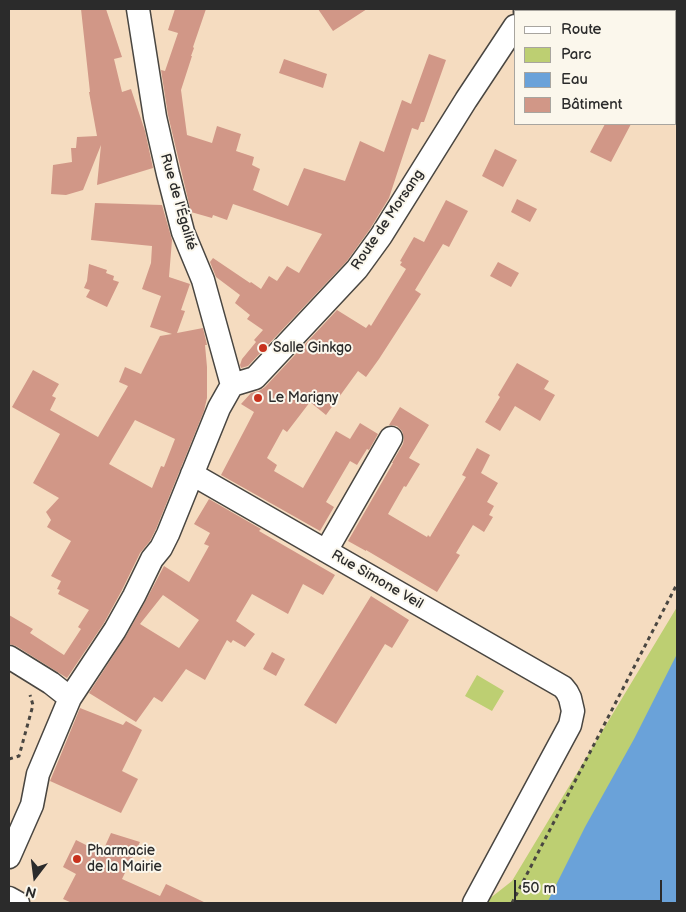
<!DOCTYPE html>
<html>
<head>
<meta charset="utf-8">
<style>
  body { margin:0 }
  #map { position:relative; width:686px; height:912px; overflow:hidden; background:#f5dcc0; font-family:"Balsamiq Sans",sans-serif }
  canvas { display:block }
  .frame { position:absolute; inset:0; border:10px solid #2b2b2b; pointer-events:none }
  .legend { position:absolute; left:514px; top:10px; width:162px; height:115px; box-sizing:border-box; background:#fbf7ec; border:1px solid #a8a59f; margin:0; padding:6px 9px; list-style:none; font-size:15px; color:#2b2b2b }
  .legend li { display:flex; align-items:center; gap:10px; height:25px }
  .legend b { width:25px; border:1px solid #a8a59f }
  .north { position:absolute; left:10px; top:852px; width:50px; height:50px; -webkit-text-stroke:4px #fbf7ec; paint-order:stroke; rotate:195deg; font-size:14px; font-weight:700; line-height:20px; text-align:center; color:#2b2b2b }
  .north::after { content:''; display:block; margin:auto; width:18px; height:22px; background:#2b2b2b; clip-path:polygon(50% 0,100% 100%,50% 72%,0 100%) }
  .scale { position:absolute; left:514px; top:880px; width:148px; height:22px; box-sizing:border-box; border:2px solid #2b2b2b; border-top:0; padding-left:6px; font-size:15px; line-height:18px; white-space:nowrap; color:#2b2b2b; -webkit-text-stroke:4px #fbf7ec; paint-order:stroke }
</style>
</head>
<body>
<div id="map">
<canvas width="686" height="912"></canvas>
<div class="frame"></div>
<ul class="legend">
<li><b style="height:6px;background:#fff"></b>Route</li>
<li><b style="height:14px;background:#bdcf72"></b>Parc</li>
<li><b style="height:14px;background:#6aa2d9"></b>Eau</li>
<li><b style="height:14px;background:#d19787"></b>Bâtiment</li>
</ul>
<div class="north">N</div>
<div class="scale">50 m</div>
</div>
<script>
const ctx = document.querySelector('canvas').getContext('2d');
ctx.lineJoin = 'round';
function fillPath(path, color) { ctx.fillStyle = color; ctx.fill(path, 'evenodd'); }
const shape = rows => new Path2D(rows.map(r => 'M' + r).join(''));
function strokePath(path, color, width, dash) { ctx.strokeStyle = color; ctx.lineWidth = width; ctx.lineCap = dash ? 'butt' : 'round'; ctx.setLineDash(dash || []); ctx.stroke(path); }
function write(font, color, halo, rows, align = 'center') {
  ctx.font = font + ' "Balsamiq Sans",sans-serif'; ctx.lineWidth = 4; ctx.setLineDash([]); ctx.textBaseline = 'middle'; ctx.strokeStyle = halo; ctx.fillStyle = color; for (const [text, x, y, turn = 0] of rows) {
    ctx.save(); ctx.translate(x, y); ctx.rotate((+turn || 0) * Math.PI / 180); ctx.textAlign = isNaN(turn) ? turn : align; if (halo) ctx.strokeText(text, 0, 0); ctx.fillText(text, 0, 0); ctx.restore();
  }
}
fillPath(shape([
  [677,607,677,903,484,903,512,881],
  [477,675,504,691,492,711,465,696]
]), '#bdcf72');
fillPath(shape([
  [677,654,677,903,547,903,585,827,634,739]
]), '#6aa2d9');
fillPath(shape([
  [81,9,106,9,122,57,114,59,122,92,131,89,145,131,153,168,97,185,101,145,83,190,66,195,51,194,53,165,72,162,71,148,76,148,77,137,97,136,89,92,90,92],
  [175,9,206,9,193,47,194,48,191,56,192,56,181,90,187,135,212,143,217,126,241,134,236,151,254,157,252,165,260,169,253,190,288,206,304,168,345,181,360,141,384,152,402,100,411,104,429,54,446,60,424,122,421,122,418,130,412,128,389,198,370,229,347,261,248,366,241,368,240,365,242,359,256,342,254,340,263,330,247,319,250,315,235,303,240,295,216,277,210,262,213,258,250,283,251,282,261,289,269,276,277,281,287,266,299,273,322,234,233,204,227,220,213,215,212,218,191,212,168,115,161,70,165,71,178,33,168,30],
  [318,9,367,9,333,31],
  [284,59,327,74,323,88,279,73],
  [605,124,631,124,611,162,590,152],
  [495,149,517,160,503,187,482,176],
  [517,199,537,209,530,222,511,212],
  [446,200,468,211,449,247,443,244,415,290,421,294,379,359,366,377,358,371,326,415,310,402,287,432,283,429,267,458,277,465,274,471,303,488,336,431,350,439,360,423,378,434,369,450,367,449,357,465,350,461,326,502,334,507,320,531,221,475,254,412,241,404,251,393,259,391,265,387,337,310,366,328,369,324,371,326,406,269,400,265,402,262,400,261,414,237,424,242],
  [95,203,162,205,172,240,169,277,190,284,181,310,185,311,177,333,203,328,207,345,205,345,207,367,207,398,204,411,156,529,150,541,140,553,122,590,104,623,67,678,16,646,9,644,9,615,33,629,30,633,64,655,81,629,78,627,89,610,58,594,60,590,57,589,61,581,51,576,71,541,47,527,51,520,46,512,59,498,33,483,60,434,12,407,33,370,59,384,52,396,56,398,50,410,98,437,128,386,119,382,125,367,141,374,160,336,172,334,150,327,161,296,142,289,151,263,152,246,91,240],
  [135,420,175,439,164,467,161,466,152,488,109,464],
  [498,262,519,273,511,287,490,276],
  [89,264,107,270,106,273,114,276,113,280,119,282,107,307,86,297,90,290,84,288,87,281],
  [517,363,549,381,544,389,555,395,540,421,515,406,500,431,485,422,500,397,498,395],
  [400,407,429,425,409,458,420,464,406,487,404,486,388,514,427,537,428,535,430,537,466,477,462,475,477,448,490,455,481,473,498,483,487,502,494,506,489,515,493,517,484,532,473,525,456,553,460,555,437,592,366,550,366,551,348,541,393,463,392,463,403,444,404,438,402,431,397,426,389,425],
  [209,499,261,529,259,531,335,575,323,595,303,584,288,614,252,594,236,621,255,634,245,647,233,640,231,643,227,640,205,680,186,669,162,702,154,697,136,722,89,693,126,636,145,602,164,566,189,582,209,546,204,544,210,533,194,524],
  [163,595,199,620,179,648,140,624],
  [371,596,409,620,392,648,385,644,336,724,304,705],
  [272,652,285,659,276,676,263,669],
  [80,708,123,725,126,721,142,730,122,771,138,779,121,813,50,781],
  [111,833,140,842,122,879,160,896,166,884,206,903,72,903,63,899,76,874,63,867,76,840,102,853]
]), '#d19787');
const minor = shape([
  [138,9,155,117,168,174,183,232,203,280,232,385],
  [553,9,558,11],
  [525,11,526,9],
  [675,70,677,71],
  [232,385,255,378,357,269,381,236,466,100,515,26],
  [192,474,563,687,567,692,570,698,573,711,570,725,474,903],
  [326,551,391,438],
  [9,657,51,683,70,698],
  [9,857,32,805,38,774,70,698,115,630,134,596,152,559,161,548,168,534,219,408,232,385],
  [9,898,18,903]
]);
strokePath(minor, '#494641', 25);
strokePath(shape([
  [9,759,19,756,33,705,30,695],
  [512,903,677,584]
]), '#494641', 3, [4, 4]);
strokePath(minor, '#fff', 22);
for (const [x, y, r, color] of [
  [263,348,5,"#c8321e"],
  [258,398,5,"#c8321e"],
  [77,859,5,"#c8321e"]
]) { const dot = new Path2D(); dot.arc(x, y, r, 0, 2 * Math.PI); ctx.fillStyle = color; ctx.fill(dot); strokePath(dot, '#fbf7ec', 2); }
write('14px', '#2b2b2b', '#fbf7ec', [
  ["Rue de l'Égalité",178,202,74],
  ["Route de Morsang",388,220,-56],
  ["Rue Simone Veil",377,580,30]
]);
write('14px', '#2b2b2b', '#fbf7ec', [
  ["Salle Ginkgo",273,348],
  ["Le Marigny",268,398],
  ["Pharmacie",87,851],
  ["de la Mairie",87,867]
], 'left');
</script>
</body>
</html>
